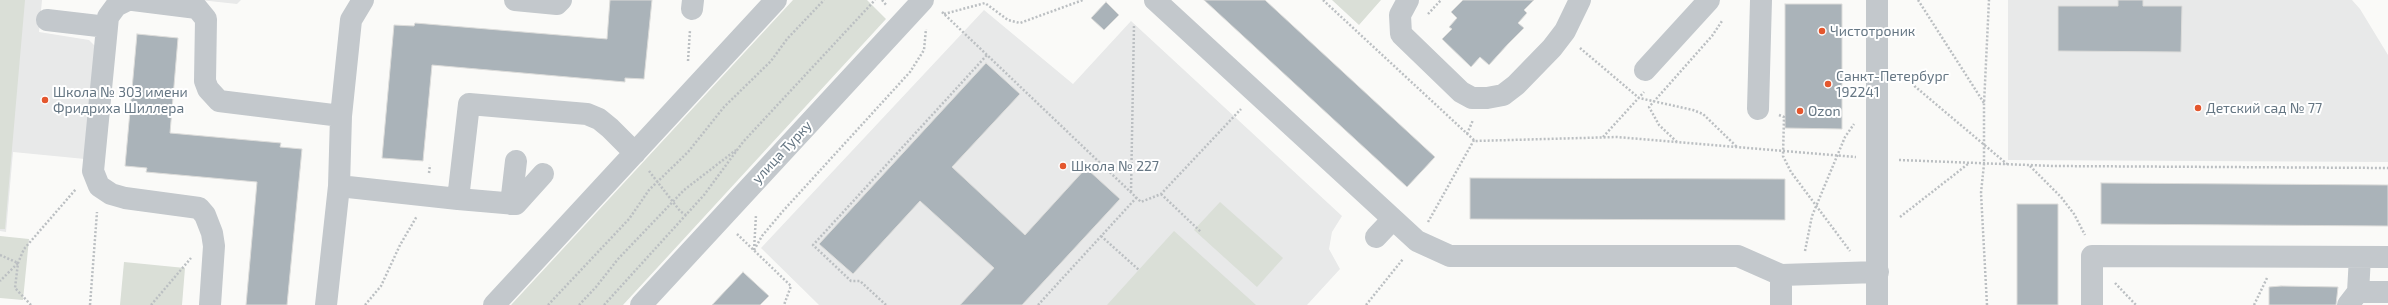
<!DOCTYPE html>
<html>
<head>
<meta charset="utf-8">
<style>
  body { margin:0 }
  canvas { display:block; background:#fafaf8 }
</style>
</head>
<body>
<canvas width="2388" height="305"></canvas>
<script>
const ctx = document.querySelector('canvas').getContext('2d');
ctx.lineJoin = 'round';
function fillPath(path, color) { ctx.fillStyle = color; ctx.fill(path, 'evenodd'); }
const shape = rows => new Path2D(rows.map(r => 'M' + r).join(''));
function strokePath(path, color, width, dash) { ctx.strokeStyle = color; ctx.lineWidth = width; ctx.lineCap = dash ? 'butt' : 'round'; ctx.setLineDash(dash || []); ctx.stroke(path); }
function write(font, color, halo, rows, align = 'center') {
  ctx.font = font + ' "Exo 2",sans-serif'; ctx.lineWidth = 4; ctx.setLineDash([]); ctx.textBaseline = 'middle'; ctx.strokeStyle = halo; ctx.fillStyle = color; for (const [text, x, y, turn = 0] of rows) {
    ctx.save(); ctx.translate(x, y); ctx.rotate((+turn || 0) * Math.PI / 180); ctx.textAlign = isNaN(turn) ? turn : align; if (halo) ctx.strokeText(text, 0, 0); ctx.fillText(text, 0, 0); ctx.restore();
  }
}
fillPath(shape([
  [0,0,42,0,39,32,89,40,96,47,85,159,13,152,6,232,0,231],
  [200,0,241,0,237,4],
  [2008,0,2352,0,2360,9,2388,55,2388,162,2008,160],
  [984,10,1073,84,1131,21,1342,216,1332,232,1329,249,1340,269,1307,305,819,305,761,248]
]), '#e8e9e9');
fillPath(shape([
  [0,0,25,0,5,229,0,229],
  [793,0,867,0,886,19,623,305,511,305],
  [1332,0,1381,0,1359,25],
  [1220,202,1283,258,1257,287,1194,230],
  [1174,231,1256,305,1107,305],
  [0,236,29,239,23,300,0,298],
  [124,262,185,268,182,305,120,305]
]), '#dadfd7');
const building = shape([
  [610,0,652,0,644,79,625,78,625,82,432,65,423,161,382,158,394,25,414,26,415,23,607,39,610,0],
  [1204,0,1265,0,1435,157,1407,187,1204,0],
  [1463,0,1534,0,1524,10,1527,13,1518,23,1524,28,1508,44,1489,65,1480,57,1471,67,1442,39,1452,29,1449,27,1457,18,1451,12,1463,0],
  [2118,0,2143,0,2143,6,2182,6,2181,52,2058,51,2058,6,2118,6,2118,0],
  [1106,2,1119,15,1104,30,1091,18,1106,2],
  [1785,4,1842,4,1842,129,1785,128,1785,4],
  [137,34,178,38,170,133,281,143,280,147,302,149,287,305,246,305,257,182,146,172,147,168,125,166,137,34],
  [986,63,1020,94,952,167,1025,235,1086,168,1120,199,1022,305,960,305,994,268,920,201,853,274,819,244,986,63],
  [1470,178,1785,179,1785,220,1470,219,1470,178],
  [2101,183,2388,185,2388,226,2101,224,2101,183],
  [2017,204,2058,204,2058,305,2017,305,2017,204],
  [743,272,769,296,760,305,712,305,743,272],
  [2281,286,2338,287,2336,305,2269,305,2269,287,2281,286]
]);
fillPath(building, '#aab3b9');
strokePath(building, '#dcdcda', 1);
strokePath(shape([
  [882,0,887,6],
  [1323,0,1475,141,1617,137,1856,157],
  [1918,0,1984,103],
  [942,12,1141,202,1161,194,1241,109],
  [944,14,985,3,1008,20,1020,23,1083,0],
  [1428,14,1441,0],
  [1580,48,1639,98,1693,110,1703,114,1737,147],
  [688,61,690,30],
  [1899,73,2007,164],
  [1779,115,1784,117,1783,156,1791,172,1850,251],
  [1467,134,1473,120],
  [1603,137,1644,92],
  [1677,142,1659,125,1649,107,1712,36,1722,21],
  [1899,160,2054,166,2388,168],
  [2030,166,2061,197,2074,214,2085,235],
  [649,171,680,211,687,216],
  [429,173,430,165],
  [1131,192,1134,25],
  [1161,194,1201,232],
  [1900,217,1968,164],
  [1428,222,1474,140],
  [737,234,791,286,784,305],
  [1101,236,1139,270],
  [754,250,762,236,783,211,910,72,924,50,926,29],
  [754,250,756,215],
  [1805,251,1812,216,1845,137,1854,124],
  [0,255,18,263,0,281],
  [2115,283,2136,305],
  [31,305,15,288,18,263,24,249,76,189],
  [90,305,97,212],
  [151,305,191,258],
  [365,305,381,286,400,245,417,216],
  [548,305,629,219,649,190,688,152,724,107,771,61,787,39,824,0],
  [579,305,596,287,618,259,684,190,736,150],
  [604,305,704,195,743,142,875,0],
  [886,305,860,281,851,281,813,245,987,55],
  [1038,305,1137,197],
  [1366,305,1403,259],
  [1987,305,1981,193,1984,164,1984,104,1989,0],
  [2254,305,2267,278]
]), '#bbbfc2', 2.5, [2, 2]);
strokePath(shape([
  [128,0,116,6,108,17,93,171,99,186,111,194,125,198,199,208,205,215,212,233,214,246,210,305],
  [133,0,197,8,206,19,205,81,208,89,219,101,341,116],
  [363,0,351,20,341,116,339,186,458,199,469,104,587,114,599,119,610,128,635,153],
  [515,0,557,4,561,0],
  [1155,0,1417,241,1450,256,1738,256,1781,275,1878,272],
  [1408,0,1400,15,1401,34,1461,92,1472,98,1487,98,1503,95,1516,85,1552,48,1565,31,1580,0],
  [1877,0,1877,305],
  [692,9,693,0],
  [47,20,107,27],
  [1645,70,1709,0],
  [1758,109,1761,0],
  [458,199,516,204,543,174],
  [511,204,516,161],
  [1376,237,1393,219],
  [2358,292,2360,257],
  [326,305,339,186],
  [494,305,776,0],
  [641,305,923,0],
  [1781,305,1781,275],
  [2092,305,2092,256,2388,257],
  [2348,305,2358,292,2388,292]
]), '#c3c8cc', 22);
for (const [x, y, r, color] of [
  [1822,31,4,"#e4572e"],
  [1828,84,4,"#e4572e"],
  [45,100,4,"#e4572e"],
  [2198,108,4,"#e4572e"],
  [1800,111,4,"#e4572e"],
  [1063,166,4,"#e4572e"]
]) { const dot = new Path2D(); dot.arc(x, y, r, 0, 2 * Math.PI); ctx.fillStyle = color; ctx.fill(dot); strokePath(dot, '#fff', 1.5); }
write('14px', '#657683', '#fff', [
  ["Чистотроник",1830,31],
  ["Санкт-Петербург",1836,76],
  ["192241",1836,92],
  ["Школа № 303 имени",53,92],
  ["Фридриха Шиллера",53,108],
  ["Детский сад № 77",2206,108],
  ["Ozon",1808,111],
  ["Школа № 227",1071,166]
], 'left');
write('14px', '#657683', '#fff', [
  ["улица Турку",782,152,-47]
]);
</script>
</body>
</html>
